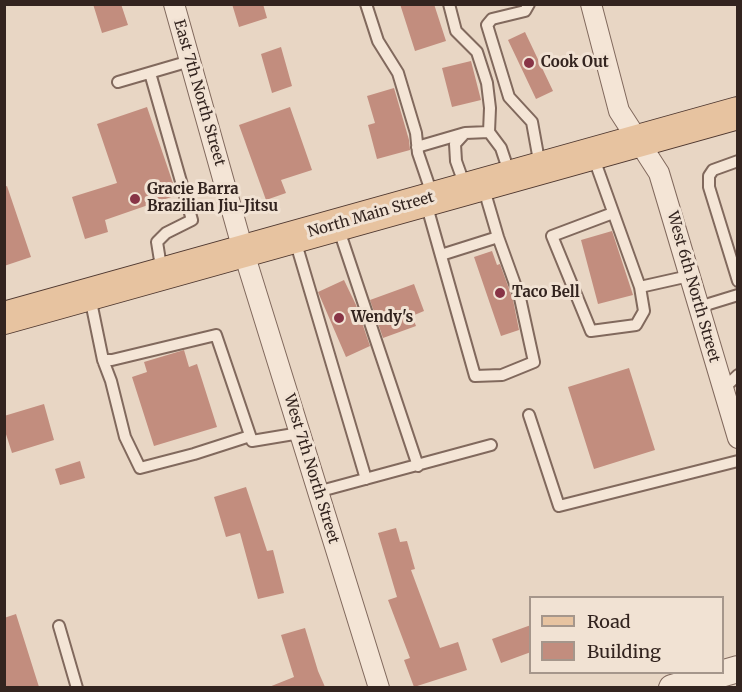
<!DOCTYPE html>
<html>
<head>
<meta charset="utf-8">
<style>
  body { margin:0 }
  #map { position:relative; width:742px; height:692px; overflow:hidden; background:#e8d6c4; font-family:Merriweather,serif }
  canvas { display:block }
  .frame { position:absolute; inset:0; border:6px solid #33241f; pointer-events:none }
  .legend { position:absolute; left:529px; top:596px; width:195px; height:78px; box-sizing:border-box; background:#f1e2d3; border:2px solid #a5968b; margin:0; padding:8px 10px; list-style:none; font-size:18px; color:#33241f }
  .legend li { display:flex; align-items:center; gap:12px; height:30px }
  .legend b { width:30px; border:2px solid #a5968b }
</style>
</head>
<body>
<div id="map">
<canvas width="742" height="692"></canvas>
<div class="frame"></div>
<ul class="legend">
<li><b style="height:8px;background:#e7c3a0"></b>Road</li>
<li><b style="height:16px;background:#c28d7e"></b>Building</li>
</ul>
</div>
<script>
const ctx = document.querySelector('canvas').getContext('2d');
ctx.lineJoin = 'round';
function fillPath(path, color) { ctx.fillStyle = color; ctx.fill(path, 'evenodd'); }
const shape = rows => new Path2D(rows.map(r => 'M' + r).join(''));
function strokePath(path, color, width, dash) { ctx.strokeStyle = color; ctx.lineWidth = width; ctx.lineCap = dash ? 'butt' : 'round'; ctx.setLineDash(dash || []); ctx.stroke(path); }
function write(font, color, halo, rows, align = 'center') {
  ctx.font = font + ' Merriweather,serif'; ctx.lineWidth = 6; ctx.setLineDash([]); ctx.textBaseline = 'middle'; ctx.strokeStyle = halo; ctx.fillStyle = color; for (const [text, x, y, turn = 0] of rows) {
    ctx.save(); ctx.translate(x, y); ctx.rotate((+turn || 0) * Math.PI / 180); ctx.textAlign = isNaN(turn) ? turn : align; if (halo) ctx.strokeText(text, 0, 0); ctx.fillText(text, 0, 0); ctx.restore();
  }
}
fillPath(shape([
  [93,4,121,4,128,25,102,33],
  [232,4,263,4,267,18,239,27],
  [400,4,434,4,446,41,415,51],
  [525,32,553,91,536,99,508,40],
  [281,47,292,86,272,93,261,54],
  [471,61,481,100,452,107,442,68],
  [394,88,409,140,410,150,377,159,368,125,375,123,367,96],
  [147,107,177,195,105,220,108,232,85,239,72,197,117,183,97,124],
  [290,107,312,170,281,180,286,193,266,200,239,125],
  [7,186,31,257,4,266,4,187],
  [612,231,633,295,598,304,581,240],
  [492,251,497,265,500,264,513,300,519,330,501,336,474,257],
  [344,280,356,305,370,346,346,357,318,292],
  [414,284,424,311,412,316,416,326,383,338,370,300],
  [184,350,189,367,197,364,217,427,154,446,132,377,147,372,144,362],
  [629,368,655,450,594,469,568,387],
  [44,404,54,440,12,453,4,428,4,416],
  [80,461,85,478,60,485,55,469],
  [246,487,267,551,273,550,284,593,258,599,240,533,226,537,214,497],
  [396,528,400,542,407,541,415,569,411,570,440,648,458,642,467,670,414,687,404,660,410,658,388,600,397,597,378,533],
  [16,614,39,687,4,687,4,618],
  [531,625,531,652,501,663,492,639],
  [305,628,318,671,325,687,269,687,294,677,281,635]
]), '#c28d7e');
const service = shape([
  [366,4,378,41,398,73,416,133,418,153,433,197],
  [449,4,456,31,477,52,487,83,490,108,489,132],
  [529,4,525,11,492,19,487,25,509,97,532,122,540,166],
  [150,73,192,220,166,233,157,242,162,273],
  [118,82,190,61],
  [417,147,465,133],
  [593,156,640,287,644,311,636,325,591,331,552,236,613,213],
  [738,161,713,170,709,176,709,187,738,281],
  [465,186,456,161,455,144,465,133,489,132,501,148,510,175],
  [426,203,475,376,502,375,534,362,520,298,498,237,483,186],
  [338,227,418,466],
  [295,240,366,479],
  [441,255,498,237],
  [640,287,689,276],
  [90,297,103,360,112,360,216,335,252,441,300,433],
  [699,307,738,295],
  [103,360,111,381,125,437,140,468,194,454,250,436],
  [723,389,738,375],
  [529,415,559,506,738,461],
  [317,492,491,445],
  [59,626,77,688]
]);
const minor = shape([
  [174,4,243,250,379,688],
  [591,4,619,111,659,173,738,438]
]);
const tertiary = shape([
  [672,688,738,669]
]);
const primary = shape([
  [4,318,738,113]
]);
strokePath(service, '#81695d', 14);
strokePath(minor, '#81695d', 22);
strokePath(tertiary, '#81695d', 28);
strokePath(primary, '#4f3830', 34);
strokePath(service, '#f4e5d6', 10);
strokePath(minor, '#f4e5d6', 20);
strokePath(tertiary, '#f4e5d6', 26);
strokePath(primary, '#e7c3a0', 32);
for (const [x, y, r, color] of [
  [529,63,6,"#883446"],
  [135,199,6,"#883446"],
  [500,293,6,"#883446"],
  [339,318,6,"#883446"]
]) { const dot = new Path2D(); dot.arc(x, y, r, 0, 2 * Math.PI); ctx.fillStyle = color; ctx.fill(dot); strokePath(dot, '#f1e2d3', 2); }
write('bold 15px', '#33241f', '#f1e2d3', [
  ["Cook Out",541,63],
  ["Gracie Barra",147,190],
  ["Brazilian Jiu-Jitsu",147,207],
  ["Taco Bell",512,293],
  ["Wendy's",351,318]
], 'left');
write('15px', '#33241f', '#f1e2d3', [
  ["East 7th North Street",199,93,74],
  ["North Main Street",371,215,-16],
  ["West 6th North Street",693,287,74],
  ["West 7th North Street",311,469,73]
]);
</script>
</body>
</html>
